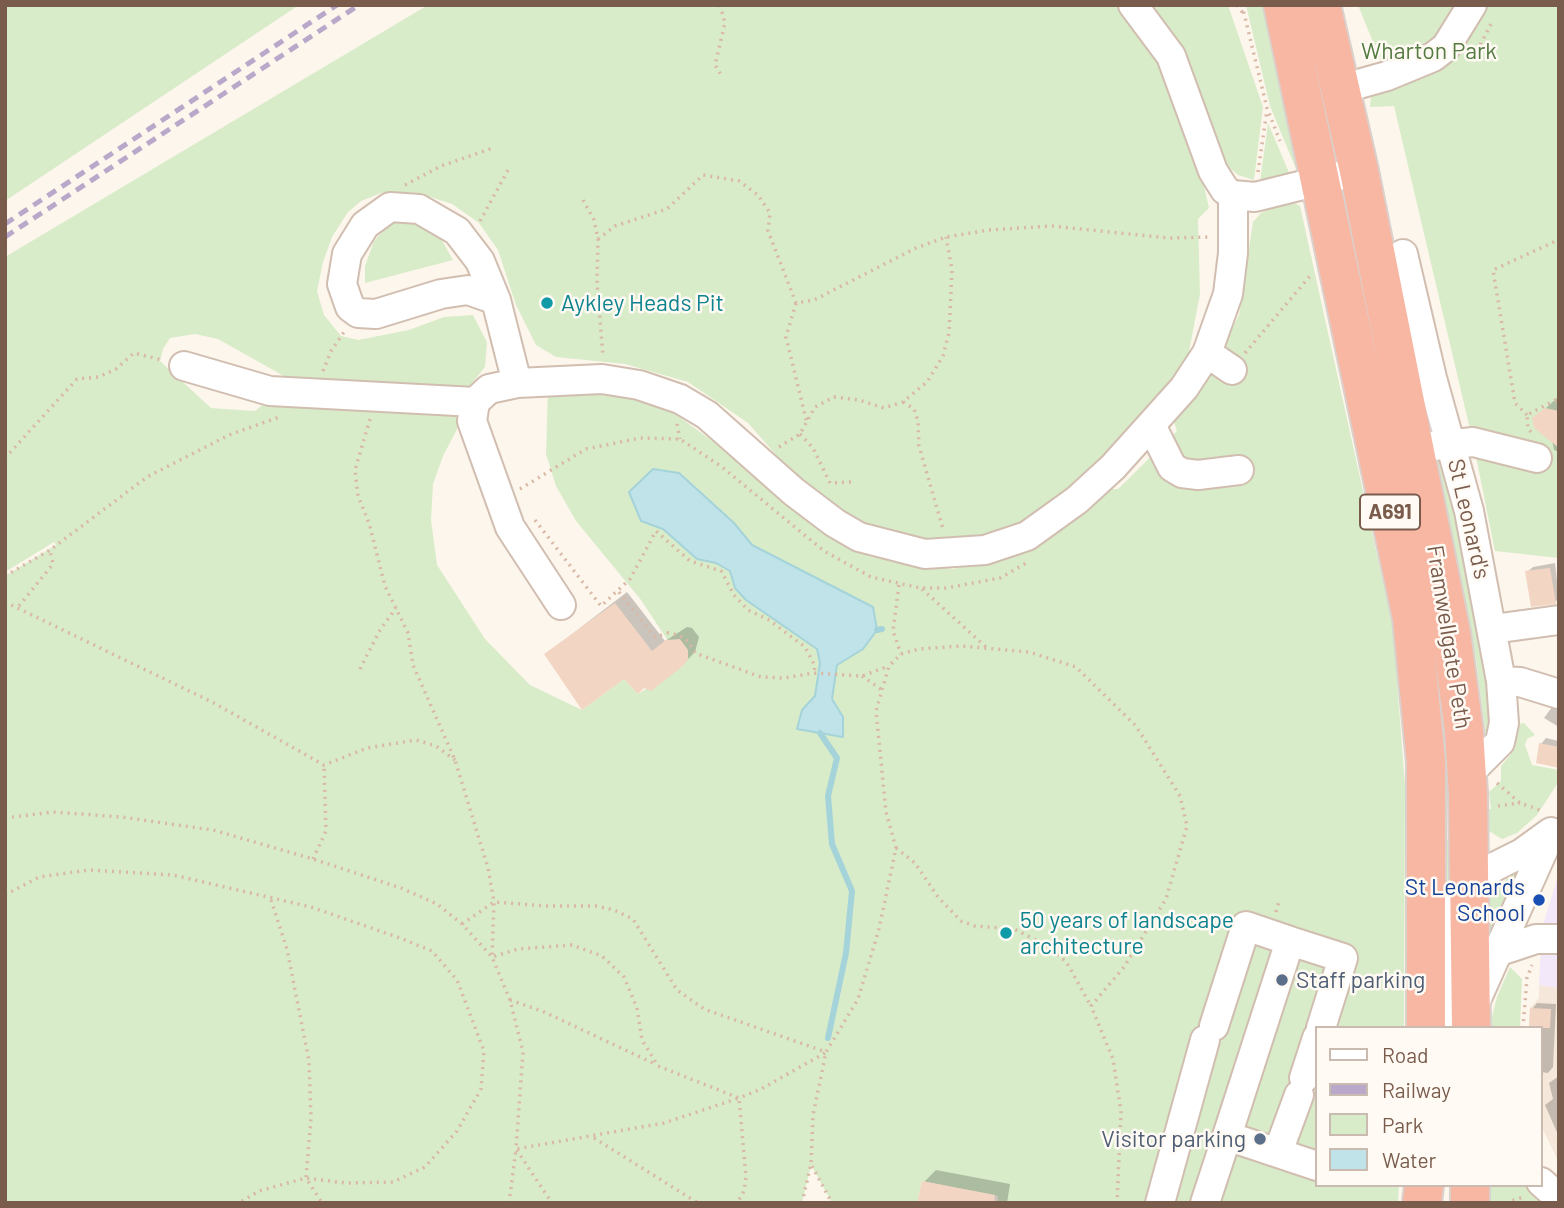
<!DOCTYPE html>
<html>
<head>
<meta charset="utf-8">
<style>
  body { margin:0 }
  #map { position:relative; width:1564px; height:1208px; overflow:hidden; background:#fdf6ec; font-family:Barlow,sans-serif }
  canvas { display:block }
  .frame { position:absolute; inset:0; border:7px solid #7a5c4d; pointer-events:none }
  .legend { position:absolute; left:1315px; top:1026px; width:228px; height:161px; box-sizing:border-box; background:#fffaf3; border:2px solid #cabbb1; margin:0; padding:9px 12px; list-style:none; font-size:21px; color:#7a5c4d }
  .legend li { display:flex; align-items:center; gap:14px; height:35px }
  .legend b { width:35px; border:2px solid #cabbb1 }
</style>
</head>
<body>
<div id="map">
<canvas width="1564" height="1208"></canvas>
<div class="frame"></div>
<ul class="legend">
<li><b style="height:9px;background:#fff"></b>Road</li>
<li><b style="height:9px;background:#b9a8c9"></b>Railway</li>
<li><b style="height:19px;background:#d8ecc9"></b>Park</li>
<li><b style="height:19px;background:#bfe3e8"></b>Water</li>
</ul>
</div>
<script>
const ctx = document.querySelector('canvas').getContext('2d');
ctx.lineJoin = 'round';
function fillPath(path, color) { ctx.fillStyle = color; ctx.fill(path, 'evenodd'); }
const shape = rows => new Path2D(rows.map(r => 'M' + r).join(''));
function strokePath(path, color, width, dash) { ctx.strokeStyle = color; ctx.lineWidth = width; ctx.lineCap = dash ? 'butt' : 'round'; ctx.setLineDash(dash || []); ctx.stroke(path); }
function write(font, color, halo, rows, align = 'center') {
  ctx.font = font + ' Barlow,sans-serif'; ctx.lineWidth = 5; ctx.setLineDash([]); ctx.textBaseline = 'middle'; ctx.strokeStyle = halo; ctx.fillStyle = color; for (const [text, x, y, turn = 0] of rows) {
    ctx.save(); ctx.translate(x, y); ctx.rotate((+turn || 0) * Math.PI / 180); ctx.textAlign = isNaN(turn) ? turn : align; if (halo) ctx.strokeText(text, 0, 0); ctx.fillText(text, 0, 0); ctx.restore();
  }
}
fillPath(shape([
  [1539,985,1559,988,1559,1163,1541,1125,1541,1028,1529,1028,1530,1008,1539,998]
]), '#f5e8da');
fillPath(shape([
  [1559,873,1559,988,1539,985,1542,928]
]), '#f3e8fa');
fillPath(shape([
  [5,5,299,5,5,201],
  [428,5,1118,5,1155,51,1201,173,1209,208,1198,219,1200,294,1187,362,1152,410,1105,457,1011,536,906,542,835,510,785,465,748,423,688,382,625,364,556,357,536,345,516,305,498,250,479,223,452,204,418,193,381,193,361,201,348,212,332,237,323,262,317,291,324,315,341,336,358,340,409,330,444,317,473,315,487,342,485,367,469,387,465,414,443,456,433,484,431,520,437,565,485,639,530,685,582,710,624,679,638,694,684,665,641,600,576,521,556,486,546,454,548,387,591,388,668,409,746,465,832,538,871,557,952,569,991,562,1107,489,1118,489,1177,431,1174,422,1208,375,1239,315,1253,222,1261,213,1281,203,1293,202,1300,206,1393,627,1405,786,1404,1028,1317,1028,1317,1185,1399,1185,1398,1203,998,1203,998,1196,922,1181,917,1203,832,1203,811,1165,802,1203,5,1203,5,576,56,545,54,542,5,572,5,257],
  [195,334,218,339,282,375,289,384,255,411,211,408,160,361,163,349,170,338],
  [1145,5,1228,5,1263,107,1254,180,1238,175,1225,164],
  [1246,5,1268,5,1299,163,1296,169,1270,106],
  [1358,5,1559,5,1559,558,1495,551,1473,442,1394,106,1370,107,1371,97,1380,87,1390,84],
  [1268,123,1290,175,1260,182],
  [417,220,439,235,453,260,365,283,365,266,374,241,392,221],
  [1437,458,1443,458,1476,590,1494,732,1486,737,1476,660],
  [1524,723,1535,735,1527,739,1525,745,1532,765,1559,770,1559,781,1537,815,1517,833,1502,839,1489,831,1484,822,1483,810,1491,809,1489,792,1501,781,1501,766,1511,754,1508,747,1513,725],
  [1437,840,1458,841,1458,876,1448,889,1437,888],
  [1526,865,1485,955,1482,900,1490,891],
  [1510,967,1522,979,1520,1028,1489,1028,1497,997],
  [1483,1185,1533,1185,1552,1203,1487,1203]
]), '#d8ecc9');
const water = shape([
  [653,469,679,473,734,523,752,545,873,607,877,630,863,649,837,665,832,699,843,717,843,737,797,729,802,710,815,696,820,663,817,649,746,600,735,588,730,571,716,563,697,559,663,529,641,521,629,492,653,469]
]);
fillPath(water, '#bfe3e8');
strokePath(water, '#a5d3da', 2);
fillPath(shape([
  [1558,397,1559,397,1559,452,1554,450,1552,440,1534,419],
  [1555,563,1559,598,1555,602,1527,572,1533,567],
  [627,592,665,641,687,627,692,628,699,637,695,652,683,664,624,676,546,654],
  [1555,703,1559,704,1559,727,1544,718],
  [1546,738,1559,741,1559,766,1541,744],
  [1537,1003,1556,1004,1553,1067,1548,1073,1541,1072,1541,1028,1532,1009],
  [1559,1076,1559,1137,1545,1105,1553,1099,1549,1083],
  [936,1170,1010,1184,1007,1203,919,1203,924,1182]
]), '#0003');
strokePath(shape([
  [877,630,882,629],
  [820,733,837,758,828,796,832,844,852,891,846,953,828,1038]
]), '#a5d3da', 6);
fillPath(shape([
  [1545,408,1559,411,1559,448,1534,428,1532,418],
  [1550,568,1556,604,1531,607,1525,571],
  [615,603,652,651,666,640,680,639,688,650,688,659,684,665,651,691,644,688,638,694,624,679,582,710,544,654],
  [1539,743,1559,747,1559,768,1536,763],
  [1530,1008,1551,1009,1550,1028,1529,1028],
  [922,1181,995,1195,994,1203,917,1203]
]), '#f3d5c3');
const minor = shape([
  [1133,5,1171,56,1213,171,1225,190,1233,195,1255,197,1339,176],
  [1341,89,1387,76,1433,57,1446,47,1472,5],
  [1403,254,1432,378,1469,511,1501,681,1504,723,1500,742,1467,775],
  [496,300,468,290,441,294,376,314,358,313,350,307,342,284,347,254,365,225,390,207,419,209,457,231,480,261,496,300,517,383],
  [1207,353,1232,370],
  [184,366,270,391,475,402],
  [1151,425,1172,467,1182,473,1198,475,1239,470],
  [1433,446,1473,442,1537,458],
  [561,605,510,527,472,421,475,402,489,389,517,383,602,379,639,385,680,399,707,415,794,492,835,523,859,537,925,554,985,550,1027,536,1077,500,1113,467,1184,388,1207,353,1228,294,1233,253,1233,195],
  [1493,629,1559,620],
  [1501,681,1520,682,1559,694],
  [1500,951,1536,939,1559,939],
  [1473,1007,1551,833],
  [1214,1026,1246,926,1290,941],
  [1440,1026,1451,911,1492,868,1522,853,1551,832],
  [1304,1078,1317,1038],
  [1227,1136,1290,941,1343,958,1321,1028],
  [1278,1152,1299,1095],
  [1541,1182,1559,1198],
  [1160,1203,1205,1040],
  [1205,1203,1227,1136,1317,1166]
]);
const highway = shape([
  [1283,5,1412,618,1426,762,1426,1028],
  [1321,5,1359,171,1451,633,1464,731,1468,793,1471,1028],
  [1470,1185,1470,1203],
  [1422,1203,1424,1185]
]);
strokePath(minor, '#d1beb0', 32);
strokePath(highway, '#dad1cd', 42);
strokePath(shape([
  [720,5,725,23,715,65,721,75],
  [1237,5,1243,13],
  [1242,5,1267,108,1280,141],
  [1471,54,1477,51,1493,20],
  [1258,172,1267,110],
  [405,185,441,166,493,148],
  [583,200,594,220,598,239,597,283,603,356],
  [480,221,508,170],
  [598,239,615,226,667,209,703,175,739,181,758,195,770,213,768,231,796,303,814,300,916,248,946,237,989,230,1051,226,1169,238,1211,237],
  [796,303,786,337,807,423],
  [1245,353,1310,276],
  [323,371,331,351,344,332],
  [903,402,914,409,918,421,919,446,943,529],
  [1527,415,1515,403,1493,270,1556,241],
  [370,419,355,470,358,496,369,523,385,586,408,633,413,665,455,760,488,868,494,902,492,957,518,949,572,945,602,956,624,977,637,1008,642,1040,658,1066,739,1098,761,1089,825,1053],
  [677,424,680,439],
  [1531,432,1528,429,1527,415,1559,398],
  [800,434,813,448,830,483,851,482],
  [779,447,800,434,815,407,834,397,859,400,884,408,903,402,927,382,943,356,949,333,952,270,946,237],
  [5,458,77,379,99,377,116,369,134,353,162,360],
  [520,489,586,449,640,438,680,439,722,467,824,551,871,577,920,588,946,588,1000,578,1028,562],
  [535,520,601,606,630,579,656,531,690,561,721,571,734,595,748,610,769,620,805,647,815,666,814,673],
  [5,576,50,550,147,477,229,435,282,416],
  [899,585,893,631,901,654],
  [922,589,986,647],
  [619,592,655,637,668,633,679,635,689,642,695,653,761,677,784,678,814,673,862,676,889,666],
  [5,602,212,702,324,765,367,748,416,740,436,746,455,760],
  [19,606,53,564,50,550],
  [360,669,380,630,396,608],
  [862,676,882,690],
  [1497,783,1520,803,1540,810],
  [1498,806,1520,803],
  [5,818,53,812,121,817,213,830,313,859,401,888,437,904,462,924,492,957,510,1000,523,1052,516,1149,552,1203],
  [896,848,915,863,938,897,961,921,975,926,1014,929,1050,947,1067,963,1091,1006],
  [313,859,326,831,324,765],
  [5,895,39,877,89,870,173,875,311,907,400,938,432,951,457,980,484,1051,481,1089,457,1131,425,1167,393,1182,345,1183,306,1178,259,1191,239,1203],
  [271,900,287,949,309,1061,311,1118,306,1178,322,1203],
  [1276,912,1279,901],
  [462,924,494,902,546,906,596,906,614,910,633,919,677,990,704,1009,826,1052],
  [510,1000,542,1011,655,1064],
  [1523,1028,1527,978,1532,965],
  [594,1138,698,1203],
  [812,1166,832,1203],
  [509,1203,516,1149,664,1123,739,1098,746,1177,744,1191,737,1203],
  [802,1203,811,1164,813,1115,826,1052,858,999,879,929,896,848,886,812,876,711,889,666,901,654,919,649,961,646,1029,652,1076,667,1136,726,1180,796,1187,826,1166,899,1124,967,1091,1006,1113,1059,1121,1112,1117,1203],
  [1506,1203,1523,1197]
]), '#d9b8a5', 3.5, [2, 5]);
strokePath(minor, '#fff', 28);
strokePath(highway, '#f7b7a3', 38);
strokePath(shape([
  [5,224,337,5],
  [5,237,359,5]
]), '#b9a8c9', 5, [10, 7]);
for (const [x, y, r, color] of [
  [547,303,7,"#0f9aa8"],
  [1539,900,7,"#1a4fb4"],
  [1006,933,7,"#0f9aa8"],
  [1282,980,7,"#5c6f8a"],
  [1260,1139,7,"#5c6f8a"]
]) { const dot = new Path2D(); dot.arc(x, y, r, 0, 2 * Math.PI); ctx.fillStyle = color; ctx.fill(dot); strokePath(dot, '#fffaf3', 2.5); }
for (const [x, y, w] of [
  [1390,512,60]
]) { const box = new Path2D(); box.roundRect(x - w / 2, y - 17.5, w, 35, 5); ctx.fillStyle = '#fffaf3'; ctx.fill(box); strokePath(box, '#7a5c4d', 2); }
write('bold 21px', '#7a5c4d', null, [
  ["A691",1390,512]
]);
write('23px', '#537a41', '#fffaf3', [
  ["Wharton Park",1429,51]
]);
write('23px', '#0d838f', '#fffaf3', [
  ["Aykley Heads Pit",561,303],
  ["50 years of landscape",1020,920],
  ["architecture",1020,946]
], 'left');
write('23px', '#7a5c4d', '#fffaf3', [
  ["St Leonard's",1469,519,77],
  ["Framwellgate Peth",1449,637,81]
]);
write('23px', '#164399', '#fffaf3', [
  ["St Leonards",1525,887],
  ["School",1525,913]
], 'right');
write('23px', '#4e5e75', '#fffaf3', [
  ["Staff parking",1296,980],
  ["Visitor parking",1246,1139,"right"]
], 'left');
</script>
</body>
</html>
